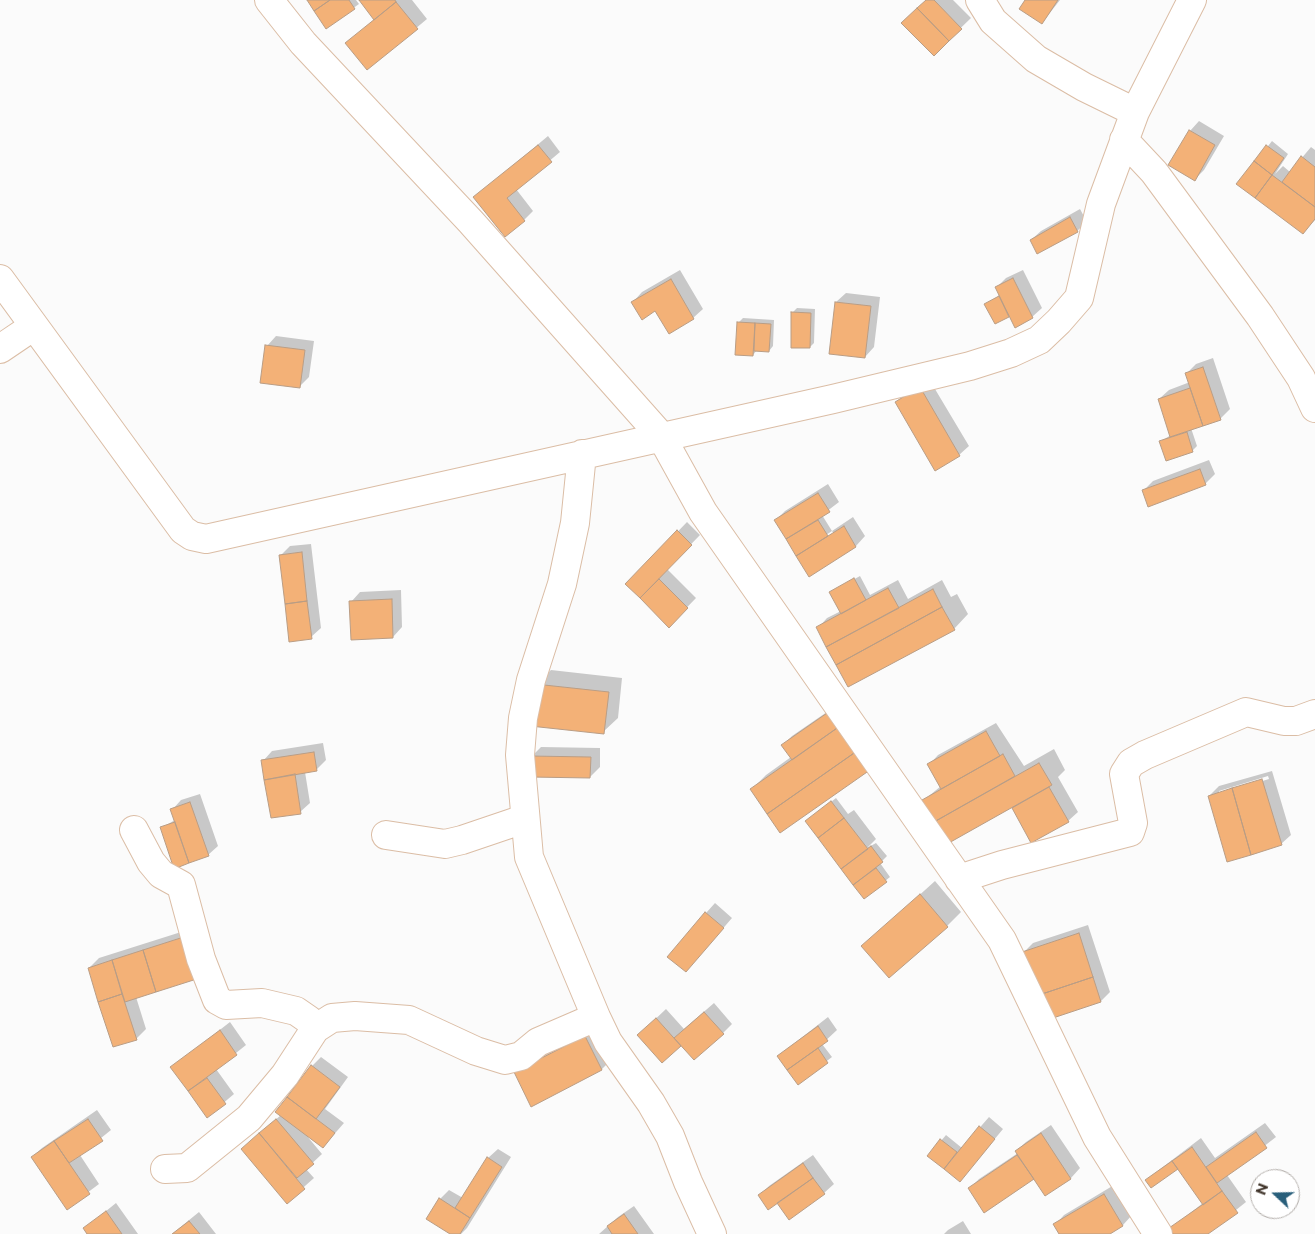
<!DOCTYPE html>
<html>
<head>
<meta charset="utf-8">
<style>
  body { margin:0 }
  #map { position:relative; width:1315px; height:1234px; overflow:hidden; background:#fbfbfb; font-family:Montserrat,sans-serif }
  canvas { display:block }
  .north { position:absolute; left:1250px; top:1169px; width:50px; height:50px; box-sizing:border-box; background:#fff; border:1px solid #b2ada9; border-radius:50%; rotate:291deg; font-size:14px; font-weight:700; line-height:20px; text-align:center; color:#3f3329 }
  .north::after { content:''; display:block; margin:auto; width:18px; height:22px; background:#295f7b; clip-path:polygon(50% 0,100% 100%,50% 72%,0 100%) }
</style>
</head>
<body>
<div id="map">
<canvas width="1315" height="1234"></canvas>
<div class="north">N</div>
</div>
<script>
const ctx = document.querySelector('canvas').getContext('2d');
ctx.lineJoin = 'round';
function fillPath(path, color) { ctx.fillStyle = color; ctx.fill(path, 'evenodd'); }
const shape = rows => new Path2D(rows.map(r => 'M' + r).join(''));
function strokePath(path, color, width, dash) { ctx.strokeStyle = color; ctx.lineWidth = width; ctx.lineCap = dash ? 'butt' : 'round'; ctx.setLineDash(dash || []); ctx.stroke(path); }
fillPath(shape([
  [308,0,356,0,359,4,327,27],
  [361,0,412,0,427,19,367,69,347,43,375,19],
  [927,0,953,0,971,18,934,54],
  [1027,0,1060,0,1042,23],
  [1199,121,1224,136,1204,170,1195,179,1190,131],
  [548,136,560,152,516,189,533,211,524,220,475,197],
  [1272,141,1288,154,1275,174,1283,166,1290,172,1311,147,1315,150,1315,220,1303,232,1238,184],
  [1080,209,1087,222,1077,231,1031,240,1041,231],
  [680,270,703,309,693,318,633,302,642,292],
  [1023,270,1042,308,1032,317,1010,315,995,323,986,304,1000,295,996,288,1006,278],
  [846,293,880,297,874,347,865,357,836,302],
  [797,308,815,309,814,343,810,347,792,313],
  [743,318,774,320,773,346,769,351,757,350,753,355,738,323],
  [276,336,314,341,309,377,299,387,267,346],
  [1213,358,1230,409,1220,419,1191,428,1197,446,1192,451,1161,441,1171,435,1159,399,1169,390,1190,382,1187,373,1196,364],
  [929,379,969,446,959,455,896,402,906,393],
  [1209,460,1215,474,1205,484,1143,491,1153,481],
  [828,484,839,502,822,515,832,531,853,517,865,536,856,546,809,575,776,520,785,511],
  [832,531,834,534,807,551,807,548],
  [687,522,700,535,667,569,696,598,669,626,627,584],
  [311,544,321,628,311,637,280,556,290,546],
  [860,576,870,595,898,580,908,599,942,580,951,597,957,594,968,614,954,629,818,628,827,618,841,611,831,592],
  [401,590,402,627,393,637,351,602,360,592],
  [551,670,622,678,618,718,603,732,536,684],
  [840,703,870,736,752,789,766,775,791,757,783,745,792,736],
  [996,723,1024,766,1054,749,1065,770,1058,777,1078,812,1068,821,1032,842,1012,806,948,843,924,800,941,786,929,765,938,755],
  [323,743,326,760,316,770,305,772,310,803,300,812,263,761,272,751],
  [541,747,600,748,600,767,590,777,532,756],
  [1272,771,1291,835,1281,844,1209,796,1219,786],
  [1268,776,1269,779,1219,794,1219,791],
  [200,794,218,846,208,855,161,828,175,820,172,810,181,800],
  [836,798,848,814,854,810,876,839,867,848,876,843,887,856,880,863,890,877,864,898,807,821],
  [935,881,961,912,947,926,863,946],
  [715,903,732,918,695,961,706,913],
  [1088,925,1110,992,1101,1001,1023,953,1033,943],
  [200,926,136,997,146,1029,136,1039,89,968,99,958],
  [714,1003,732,1024,723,1033,682,1044,662,1062,648,1026,666,1009,684,1029],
  [828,1017,837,1030,822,1044,832,1057,798,1083,778,1056],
  [230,1022,246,1045,216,1069,234,1094,208,1116,172,1067],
  [599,1022,616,1055,602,1069,532,1105,530,1058],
  [321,1057,348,1077,325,1109,344,1123,323,1147,307,1136,322,1154,306,1169,314,1178,287,1202,242,1149,281,1115,312,1066],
  [97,1110,111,1130,80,1155,99,1184,67,1208,32,1157,42,1148],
  [989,1117,1003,1129,960,1181,929,1155,946,1135,962,1148],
  [1265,1123,1276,1137,1227,1175,1246,1202,1206,1234,1175,1234,1171,1228,1203,1203,1178,1168,1151,1176,1201,1138,1215,1158],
  [1051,1125,1080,1168,1071,1178,1046,1194,1034,1177,969,1189,979,1179,1018,1153,1016,1151,1026,1142],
  [498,1149,511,1157,467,1228,461,1234,452,1234,440,1199,449,1190,463,1198,488,1158],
  [813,1155,834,1184,824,1193,778,1202,759,1196,769,1186],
  [1114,1185,1132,1215,1123,1225,1107,1234,1060,1234,1055,1225,1064,1215],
  [116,1203,138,1234,89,1234,85,1228],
  [634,1206,654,1234,599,1234,618,1217],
  [199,1212,216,1234,172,1234],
  [963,1221,971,1234,944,1234,948,1230]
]), '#0003');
const building = shape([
  [307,0,330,0,314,11,307,0],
  [330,0,349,0,355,9,326,29,314,11,330,0],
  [359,0,395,0,396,2,374,20,359,0],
  [926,0,934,0,962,29,949,41,917,8,926,0],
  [1025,0,1058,0,1042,24,1019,9,1025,0],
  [396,2,418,29,367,70,345,43,396,2],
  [917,8,949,41,934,56,901,23,917,8],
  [1189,130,1215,145,1195,181,1168,165,1189,130],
  [538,145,552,162,507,198,525,221,505,237,473,197,538,145],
  [1266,145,1284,158,1272,175,1254,161,1266,145],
  [1301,156,1315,167,1315,207,1282,182,1301,156],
  [1254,161,1272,175,1255,198,1236,184,1254,161],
  [1272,175,1315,207,1315,219,1303,234,1255,198,1272,175],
  [1070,217,1078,232,1037,254,1030,240,1070,217],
  [1013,278,1033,318,1015,328,995,287,1013,278],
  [671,279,694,319,669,334,655,311,642,320,631,302,671,279],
  [999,296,1009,317,995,324,984,304,999,296],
  [835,302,871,306,865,358,829,354,835,302],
  [791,312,811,313,810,348,791,348,791,312],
  [737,322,755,323,753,356,735,355,737,322],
  [755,323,771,324,769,352,754,351,755,323],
  [265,345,305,350,300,388,260,383,265,345],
  [1203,367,1221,420,1203,426,1185,373,1203,367],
  [920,387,960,456,935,471,895,402,920,387],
  [1190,388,1203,426,1170,437,1158,399,1190,388],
  [1187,432,1193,452,1166,461,1159,441,1187,432],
  [1200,469,1206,485,1148,507,1142,490,1200,469],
  [818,493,830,512,786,539,774,520,818,493],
  [818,520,828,536,796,556,786,539,818,520],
  [844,526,856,547,809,577,796,556,844,526],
  [677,530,692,545,640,598,625,584,677,530],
  [302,552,307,601,285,604,279,555,302,552],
  [854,578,866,600,841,614,829,592,854,578],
  [659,579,688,608,669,628,640,598,659,579],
  [888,588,899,608,826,647,816,627,888,588],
  [933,589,942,607,836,665,826,647,933,589],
  [392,599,393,638,351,640,349,601,392,599],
  [307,601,312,639,289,642,285,604,307,601],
  [942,607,955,630,848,687,836,665,942,607],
  [535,684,609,692,604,734,530,726,535,684],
  [830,711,840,726,792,760,781,745,830,711],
  [840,726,857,751,767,814,750,789,840,726],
  [986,731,1000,756,941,789,927,764,986,731],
  [857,751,870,770,780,833,767,814,857,751],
  [314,752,317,771,264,780,261,760,314,752],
  [1003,754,1015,776,934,822,922,800,1003,754],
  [530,756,591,757,590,778,530,777,530,756],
  [1039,763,1052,785,947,844,934,822,1039,763],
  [295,774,301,814,271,818,264,780,295,774],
  [1262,779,1282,845,1251,855,1232,788,1262,779],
  [1049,787,1069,822,1031,843,1012,808,1049,787],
  [1232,788,1251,855,1227,862,1208,796,1232,788],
  [831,801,844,818,818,838,805,821,831,801],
  [190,802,209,856,189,863,170,809,190,802],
  [844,818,868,849,841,869,818,838,844,818],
  [175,822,189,863,174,869,160,827,175,822],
  [871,846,883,862,853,885,841,869,871,846],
  [876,868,887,882,864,899,853,885,876,868],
  [920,894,948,927,889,978,861,946,920,894],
  [705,912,724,928,686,972,667,957,705,912],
  [1079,933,1093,977,1036,996,1022,952,1079,933],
  [190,935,203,977,156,992,143,950,190,935],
  [143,950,156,992,125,1002,112,960,143,950],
  [112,960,122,994,98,1002,88,968,112,960],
  [1093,977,1101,1002,1050,1019,1036,996,1093,977],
  [122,994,137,1040,113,1047,98,1002,122,994],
  [704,1012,724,1034,694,1060,674,1038,704,1012],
  [656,1018,681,1046,662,1063,637,1035,656,1018],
  [818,1026,828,1041,787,1070,777,1056,818,1026],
  [220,1030,237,1055,188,1091,170,1067,220,1030],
  [585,1036,602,1070,531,1107,514,1072,585,1036],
  [818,1048,828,1063,798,1085,787,1070,818,1048],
  [311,1065,340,1087,316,1119,287,1097,311,1065],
  [207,1078,226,1104,207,1118,188,1091,207,1078],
  [287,1097,335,1133,323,1148,275,1112,287,1097],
  [88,1119,103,1141,69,1163,54,1141,88,1119],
  [276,1119,314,1164,297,1178,259,1133,276,1119],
  [979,1126,995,1139,960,1182,944,1169,979,1126],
  [1256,1132,1267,1148,1217,1183,1206,1167,1256,1132],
  [259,1133,305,1189,287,1204,241,1149,259,1133],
  [1041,1133,1071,1179,1045,1196,1015,1151,1041,1133],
  [940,1139,957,1152,944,1169,927,1156,940,1139],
  [54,1141,90,1194,67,1210,31,1157,54,1141],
  [1192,1147,1222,1191,1203,1205,1172,1161,1192,1147],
  [1017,1155,1034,1179,984,1213,968,1188,1017,1155],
  [487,1157,502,1167,470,1218,455,1208,487,1157],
  [1172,1161,1178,1169,1151,1188,1145,1180,1172,1161],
  [803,1163,813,1178,768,1210,758,1195,803,1163],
  [813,1178,825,1194,789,1220,777,1203,813,1178],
  [1222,1191,1238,1213,1208,1234,1173,1234,1169,1228,1222,1191],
  [1104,1194,1123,1226,1110,1234,1059,1234,1053,1224,1104,1194],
  [439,1198,470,1218,460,1234,450,1234,426,1219,439,1198],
  [106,1211,122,1234,87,1234,83,1228,106,1211],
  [624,1214,638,1234,612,1234,607,1226,624,1214],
  [189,1221,200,1234,172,1234,189,1221]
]);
fillPath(building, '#f3b177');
strokePath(building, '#b99d85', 1);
const minor = shape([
  [269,0,303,43,471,222,661,436,703,512,1002,940,1097,1137,1158,1234],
  [980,0,993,21,1036,59,1084,87,1135,112],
  [1124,140,1154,172,1260,316,1301,378,1315,408],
  [0,279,183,530,192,536,206,539,833,399,970,366,1011,353,1039,340,1059,321,1079,298,1101,204,1135,112,1192,0],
  [0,349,34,326],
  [134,830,151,862,161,874,181,885,201,959,217,1000,226,1005,262,1003,296,1011,309,1020,315,1029],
  [386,835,445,844,462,840,524,819],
  [959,879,1002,865,1130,832,1133,823,1124,774,1131,763,1145,755,1246,712,1284,721,1296,721,1315,714],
  [596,1017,608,1042,651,1103,670,1136,688,1182,712,1234],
  [165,1169,187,1168,249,1118,285,1075,315,1029,332,1018,355,1016,409,1020,476,1051,505,1060,521,1056,538,1042,596,1017,529,857,520,755,523,718,531,680,562,584,575,523,582,454]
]);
strokePath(minor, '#dbbda5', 30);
strokePath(minor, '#fff', 28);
</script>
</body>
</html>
